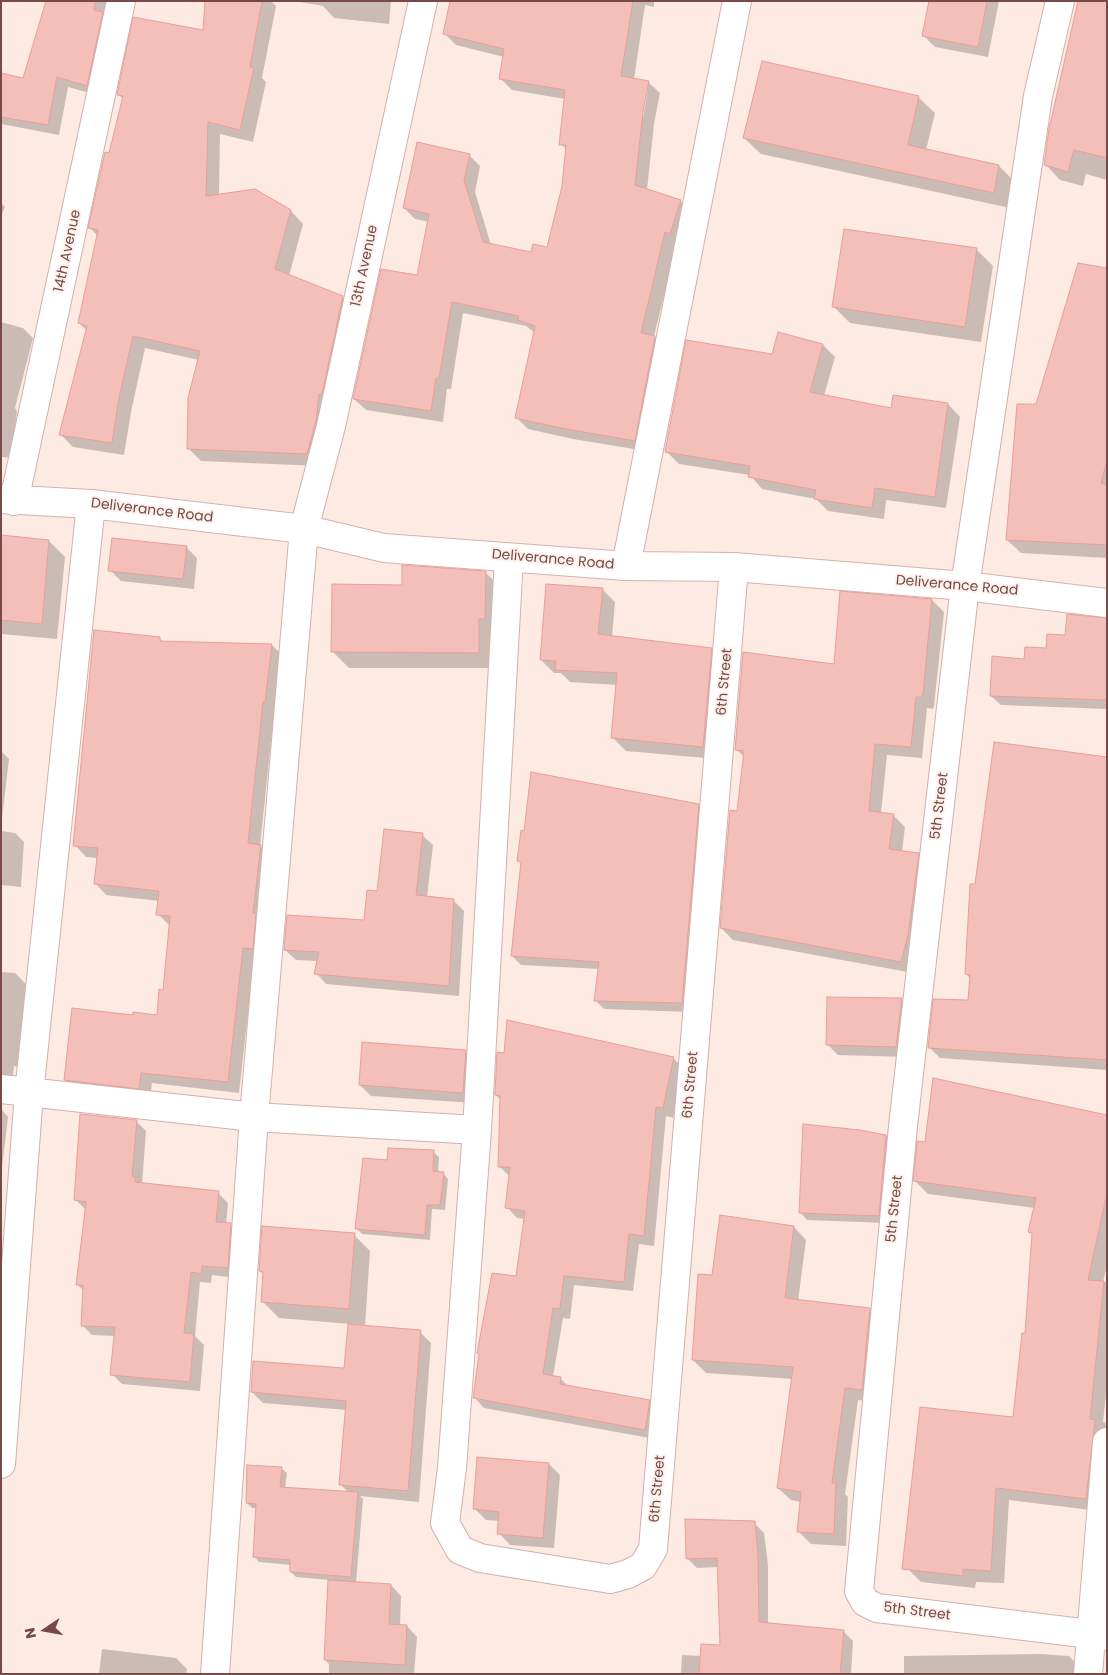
<!DOCTYPE html>
<html>
<head>
<meta charset="utf-8">
<style>
  body { margin:0 }
  #map { position:relative; width:1108px; height:1675px; overflow:hidden; background:#fdebe3; font-family:Poppins,sans-serif }
  canvas { display:block }
  .frame { position:absolute; inset:0; border:2px solid #774948; pointer-events:none }
  .north { position:absolute; left:20px; top:1605px; width:50px; height:50px; -webkit-text-stroke:4px #fff1eb; paint-order:stroke; rotate:258deg; font-size:14px; font-weight:700; line-height:20px; text-align:center; color:#774948 }
  .north::after { content:''; display:block; margin:auto; width:18px; height:22px; background:#774948; clip-path:polygon(50% 0,100% 100%,50% 72%,0 100%) }
</style>
</head>
<body>
<div id="map">
<canvas width="1108" height="1675"></canvas>
<div class="frame"></div>
<div class="north">N</div>
</div>
<script>
const ctx = document.querySelector('canvas').getContext('2d');
ctx.lineJoin = 'round';
function fillPath(path, color) { ctx.fillStyle = color; ctx.fill(path, 'evenodd'); }
const shape = rows => new Path2D(rows.map(r => 'M' + r).join(''));
function strokePath(path, color, width, dash) { ctx.strokeStyle = color; ctx.lineWidth = width; ctx.lineCap = dash ? 'butt' : 'round'; ctx.setLineDash(dash || []); ctx.stroke(path); }
function write(font, color, halo, rows, align = 'center') {
  ctx.font = font + ' Poppins,sans-serif'; ctx.lineWidth = 4; ctx.setLineDash([]); ctx.textBaseline = 'middle'; ctx.strokeStyle = halo; ctx.fillStyle = color; for (const [text, x, y, turn = 0] of rows) {
    ctx.save(); ctx.translate(x, y); ctx.rotate((+turn || 0) * Math.PI / 180); ctx.textAlign = isNaN(turn) ? turn : align; if (halo) ctx.strokeText(text, 0, 0); ctx.fillText(text, 0, 0); ctx.restore();
  }
}
fillPath(shape([
  [47,1,108,1,97,95,68,87,59,135,1,124,1,73,24,78],
  [207,1,271,1,276,6,262,78,266,82,253,142,220,134,219,195,291,211,303,224,289,276,342,297,355,310,320,466,201,461,188,448,199,360,145,348,131,412,124,455,73,447,60,434,87,331,79,323,98,236,90,228,123,99,118,94,204,31],
  [294,1,391,1,389,24,334,18,323,6],
  [452,1,654,1,654,7,645,5,634,79,648,82,660,93,654,124,647,190,680,201,691,212,677,243,654,336,666,348,646,451,573,439,528,429,517,418,535,333,526,326,463,313,451,389,447,389,443,422,366,410,354,399,418,276,429,222,415,219,404,208,469,155,480,166,475,192,491,245,532,254,548,249,563,186,567,150,561,144,565,99,512,90,500,78,504,57,456,45,444,33],
  [646,89,648,89,643,118,641,117],
  [930,1,999,1,988,57,935,47,924,36],
  [1107,11,1107,180,1086,174,1083,186,1060,180,1045,164],
  [918,97,935,113,926,150,999,166,1015,182,1010,208,761,154,744,138],
  [1,203,5,207,1,216],
  [977,250,993,266,981,342,850,323,834,307],
  [1107,269,1107,558,1021,553,1007,540,1037,405],
  [1,322,23,328,33,338,15,408,17,411,11,458,1,457],
  [779,333,823,345,835,357,824,396,892,409,948,404,960,417,946,508,886,500,884,519,828,511,816,499,762,489,750,475,679,464,667,452,773,355],
  [1,536,49,541,65,557,57,639,1,634],
  [186,547,197,558,194,589,121,581,110,570],
  [485,572,502,589,495,668,349,668,333,652,403,586],
  [602,589,615,602,612,637,711,650,724,663,716,759,626,751,613,738,618,685,570,682,561,673,554,673,541,660],
  [932,600,944,612,934,706,933,709,927,708,922,758,887,755,881,813,893,815,905,827,902,852,918,854,930,866,913,973,733,940,721,928,745,758,736,749,836,666],
  [1107,620,1107,709,1001,705,991,696,1026,660,1047,650,1066,636],
  [160,639,164,643,272,645,283,656,276,713,274,713,260,846,272,857,254,959,239,1093,152,1083,150,1099,77,1091,65,1080,134,1016,158,1016,164,991,170,926,158,914,159,901,106,895,95,883,98,858,86,857,75,845],
  [1,751,9,759,1,827],
  [1107,758,1107,1070,940,1058,929,1047,969,1001,971,979,966,974],
  [698,805,707,814,691,1012,604,1009,595,1000,599,969,521,965,512,956,522,864,518,861,525,832],
  [1,831,15,833,24,842,21,887,1,885],
  [422,835,433,845,427,897,453,900,464,911,459,996,326,984,316,973,318,961,296,960,285,950,366,921,378,892],
  [1,972,15,973,27,985,18,1067,14,1066,12,1085,1,1090],
  [901,1000,912,1011,907,1057,838,1055,827,1044],
  [465,1051,476,1062,474,1103,371,1096,360,1085],
  [673,1058,683,1068,673,1118,666,1116,654,1246,639,1244,633,1291,574,1285,570,1319,563,1318,553,1377,560,1378,569,1387,649,1401,659,1411,655,1439,484,1408,474,1397,517,1277,526,1219,517,1218,507,1207,509,1176,499,1166,501,1100,496,1095],
  [1,1109,8,1117,1,1177],
  [1107,1116,1107,1265,1103,1282,1107,1282,1107,1386,1103,1422,1107,1423,1107,1446,1091,1510,1009,1500,1004,1583,976,1582,975,1588,921,1582,908,1569,1014,1418,1026,1335,1033,1235,1030,1232,1035,1208,928,1194,915,1181,926,1144],
  [136,1121,146,1131,142,1184,218,1193,228,1203,226,1224,230,1224,240,1234,237,1278,212,1275,211,1283,200,1282,195,1336,204,1345,200,1391,122,1384,112,1374,115,1336,92,1335,82,1325,84,1291,77,1284,86,1210,76,1200],
  [886,1136,893,1143,886,1223,807,1220,800,1212],
  [433,1152,439,1157,438,1173,443,1173,448,1179,445,1210,432,1209,430,1240,362,1234,357,1229,388,1162],
  [794,1227,806,1240,798,1301,869,1309,882,1322,875,1402,858,1400,845,1494,848,1497,846,1546,811,1544,798,1531,801,1502,791,1500,778,1488,793,1379,706,1373,693,1360,713,1276],
  [354,1235,370,1251,365,1326,420,1332,431,1343,419,1502,360,1496,363,1499,356,1583,391,1585,401,1596,400,1626,407,1626,417,1637,414,1674,329,1674,329,1664,325,1660,329,1580,296,1577,291,1572,291,1565,259,1562,254,1556,257,1508,252,1508,247,1503,281,1468,287,1473,285,1489,349,1493,340,1484,347,1410,263,1403,252,1392,345,1370,350,1324,279,1318,262,1301,264,1275,260,1271],
  [549,1464,560,1475,554,1548,510,1545,499,1533,500,1521,486,1520,475,1509],
  [754,1523,764,1533,768,1565,768,1624,843,1631,853,1641,851,1674,681,1674,682,1655,702,1656,721,1647,719,1567,697,1568,687,1558],
  [102,1649,176,1658,187,1669,186,1674,99,1674],
  [1040,1654,1069,1656,1081,1669,1080,1674,904,1674,904,1656]
]), '#0003');
const building = shape([
  [46,1,95,1,94,10,103,12,87,86,57,77,48,125,1,117,1,73,23,78,46,1],
  [205,1,262,1,250,67,254,68,240,130,208,122,206,196,255,189,291,210,275,269,343,296,322,394,319,394,316,421,307,454,187,449,188,398,200,351,133,336,119,398,112,443,59,435,87,326,78,323,98,230,88,228,105,152,109,153,123,96,117,95,133,17,203,30,205,1],
  [450,1,633,1,621,76,649,81,643,112,635,185,681,200,670,234,665,232,641,333,655,336,635,441,561,428,515,418,535,326,518,320,519,316,452,302,439,378,436,378,431,411,353,399,381,269,417,275,429,214,403,208,417,142,470,154,464,180,483,242,531,252,533,244,547,247,562,186,566,145,559,145,565,90,499,79,504,49,443,34,450,1],
  [929,1,987,1,978,47,922,36,929,1],
  [1078,1,1107,1,1107,158,1074,150,1068,172,1044,165,1049,129,1078,1],
  [762,61,919,96,908,145,999,165,994,193,743,138,762,61],
  [844,229,977,248,965,327,832,307,844,229],
  [1078,263,1107,268,1107,460,1101,483,1107,485,1107,545,1006,540,1017,404,1036,404,1078,263],
  [778,332,823,344,810,392,891,408,893,395,948,403,935,497,875,488,872,508,814,499,816,490,748,477,750,466,665,452,686,340,772,354,778,332],
  [1,535,49,540,42,624,1,620,1,535],
  [112,538,187,546,183,579,108,571,112,538],
  [402,565,486,571,485,619,479,619,479,653,331,652,332,584,402,585,402,565],
  [546,584,603,588,598,634,712,648,703,747,611,738,617,673,555,670,556,661,540,660,546,584],
  [840,591,932,599,923,694,921,697,916,697,911,747,875,744,869,811,894,814,889,849,919,853,908,935,901,962,720,928,730,810,737,811,744,751,735,750,743,652,834,664,840,591],
  [1067,614,1107,618,1107,700,990,696,992,656,1024,659,1025,647,1046,648,1047,634,1065,635,1067,614],
  [94,630,160,637,160,641,272,644,265,702,263,702,248,843,261,845,253,913,256,913,253,949,243,948,228,1082,141,1073,139,1089,64,1080,72,1008,133,1015,133,1012,157,1015,159,989,163,990,170,916,156,915,159,891,94,884,98,848,73,846,94,630],
  [994,742,1107,757,1107,1060,928,1048,933,999,968,1000,970,975,965,974,970,884,975,884,994,742],
  [531,772,699,804,682,1003,594,1001,599,962,511,956,521,862,517,861,521,830,524,831,531,772],
  [384,829,423,833,416,895,454,899,449,986,314,974,319,952,284,950,287,915,364,920,367,890,377,891,384,829],
  [827,997,902,998,896,1047,826,1045,827,997],
  [507,1020,674,1057,663,1108,656,1107,644,1236,629,1234,624,1282,564,1276,560,1309,553,1308,543,1374,561,1377,560,1384,650,1400,645,1430,473,1398,479,1354,477,1353,492,1273,516,1276,525,1211,505,1208,510,1167,498,1167,500,1096,495,1095,497,1052,504,1053,507,1020],
  [362,1042,466,1050,463,1093,359,1085,362,1042],
  [933,1078,1107,1115,1107,1193,1088,1280,1104,1281,1090,1419,1095,1420,1086,1499,996,1488,991,1571,963,1569,963,1576,902,1569,920,1407,1013,1417,1022,1333,1025,1333,1032,1233,1028,1232,1036,1198,913,1181,917,1141,925,1142,933,1078],
  [80,1114,137,1120,132,1176,135,1177,135,1182,219,1191,216,1222,231,1223,228,1268,202,1266,202,1274,191,1272,184,1333,194,1334,190,1382,110,1375,115,1327,81,1326,83,1285,76,1285,86,1202,74,1200,80,1114],
  [803,1124,860,1130,886,1135,879,1216,799,1213,803,1124],
  [388,1148,434,1150,433,1171,444,1172,440,1205,427,1205,425,1235,355,1229,363,1158,387,1160,388,1148],
  [720,1215,794,1226,785,1298,870,1308,862,1390,845,1388,832,1483,836,1483,834,1534,797,1532,801,1492,777,1488,793,1367,692,1360,698,1274,712,1275,720,1215],
  [262,1226,355,1233,349,1309,261,1302,263,1272,259,1271,262,1226],
  [348,1324,421,1330,408,1491,339,1485,346,1401,251,1392,253,1361,344,1368,348,1324],
  [477,1457,549,1463,543,1538,497,1534,499,1512,473,1509,477,1457],
  [247,1465,282,1467,280,1487,358,1492,351,1577,290,1572,290,1560,253,1557,256,1504,246,1503,247,1465],
  [685,1519,755,1521,758,1554,759,1622,844,1630,840,1674,699,1674,701,1644,720,1645,717,1558,686,1559,685,1519],
  [328,1580,391,1584,389,1624,407,1625,405,1665,324,1660,328,1580]
]);
fillPath(building, '#f4beb9');
strokePath(building, '#e89e99', 1);
const street = shape([
  [1060,1,1038,96,965,586,903,1126,859,1591,865,1602,877,1608,1107,1636],
  [14,501,121,1],
  [509,558,477,1130,452,1468,445,1523,460,1550,480,1558,610,1579,628,1574,643,1566,653,1549,734,567],
  [626,566,737,1],
  [1,1089,254,1117,477,1130],
  [1,1464,29,1093,91,504],
  [215,1674,254,1117,304,529,331,426,423,1],
  [1088,1674,1107,1442]
]);
const secondary = shape([
  [1,499,91,504,304,529,384,548,626,566,734,567,965,586,1107,603]
]);
strokePath(street, '#d1b0ac', 30);
strokePath(secondary, '#d8b0ab', 30);
strokePath(street, '#fff', 28);
strokePath(secondary, '#fff', 28);
write('14px', '#774948', '#fff1eb', [
  ["14th Avenue",68,251,-78],
  ["13th Avenue",365,266,-78],
  ["Deliverance Road",152,511,7],
  ["Deliverance Road",553,560,5],
  ["Deliverance Road",957,586,5],
  ["6th Street",725,682,-85],
  ["5th Street",940,806,-83],
  ["6th Street",691,1085,-85],
  ["5th Street",895,1209,-84],
  ["6th Street",658,1489,-85],
  ["5th Street",917,1612,7]
]);
</script>
</body>
</html>
